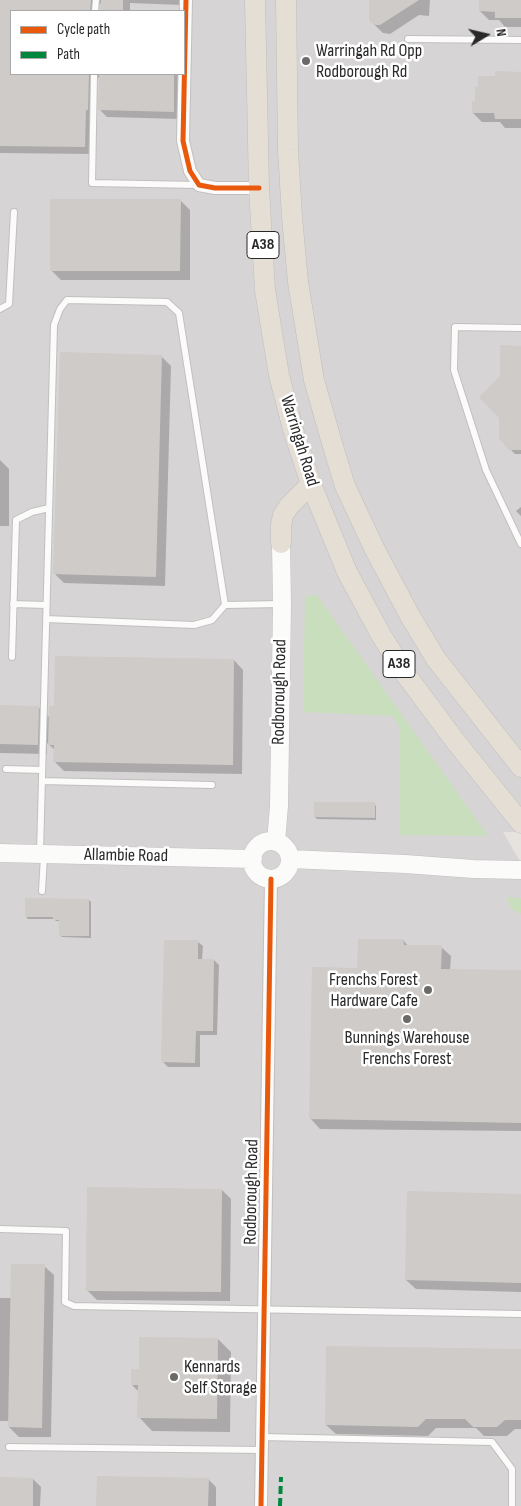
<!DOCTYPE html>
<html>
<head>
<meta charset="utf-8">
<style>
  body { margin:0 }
  #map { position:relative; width:521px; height:1506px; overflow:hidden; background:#e6e3df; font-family:"Sofia Sans Condensed",sans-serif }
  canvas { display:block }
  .legend { position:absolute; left:10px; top:10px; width:175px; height:65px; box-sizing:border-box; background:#fff; border:1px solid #a9a9a9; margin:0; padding:6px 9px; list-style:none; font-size:15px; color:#292929 }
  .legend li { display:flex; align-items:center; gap:10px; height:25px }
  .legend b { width:25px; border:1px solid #a9a9a9 }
  .north { position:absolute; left:461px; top:10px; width:50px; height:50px; -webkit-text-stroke:4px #fff; paint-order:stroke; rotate:81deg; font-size:14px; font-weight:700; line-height:20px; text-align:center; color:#292929 }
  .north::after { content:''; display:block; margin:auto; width:18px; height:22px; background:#292929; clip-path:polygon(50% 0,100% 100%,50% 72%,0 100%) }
</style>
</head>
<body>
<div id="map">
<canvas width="521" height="1506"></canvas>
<ul class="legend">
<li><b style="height:6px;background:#e8590c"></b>Cycle path</li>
<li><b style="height:6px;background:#00873e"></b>Path</li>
</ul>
<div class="north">N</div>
</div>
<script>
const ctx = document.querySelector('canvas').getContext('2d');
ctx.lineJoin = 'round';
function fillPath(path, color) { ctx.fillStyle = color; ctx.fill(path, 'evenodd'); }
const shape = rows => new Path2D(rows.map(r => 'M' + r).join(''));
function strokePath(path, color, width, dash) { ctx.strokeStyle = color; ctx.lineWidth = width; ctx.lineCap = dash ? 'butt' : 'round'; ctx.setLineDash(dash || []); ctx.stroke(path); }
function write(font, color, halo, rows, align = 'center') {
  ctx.font = font + ' "Sofia Sans Condensed",sans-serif'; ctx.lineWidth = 5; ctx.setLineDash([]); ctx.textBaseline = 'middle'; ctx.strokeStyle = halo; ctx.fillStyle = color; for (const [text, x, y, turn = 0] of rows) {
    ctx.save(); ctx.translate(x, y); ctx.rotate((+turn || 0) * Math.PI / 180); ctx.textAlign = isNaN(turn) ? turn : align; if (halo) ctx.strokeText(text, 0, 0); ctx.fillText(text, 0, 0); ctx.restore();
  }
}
fillPath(shape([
  [0,0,521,0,521,832,503,832,521,863,521,1506,0,1506],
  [11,11,184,11,184,74,11,74]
]), '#d7d4d6');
fillPath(shape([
  [316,594,488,836,399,835,399,727,393,716,303,712,305,597],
  [506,897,521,898,521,914,511,909]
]), '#c9debc');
fillPath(shape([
  [0,0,182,0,182,5,130,3,130,11,101,11,102,2,98,7,98,11,11,11,11,74,182,74,181,119,107,117,100,110,100,77,97,79,96,82,92,154,0,153],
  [370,0,430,0,429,16,419,15,390,34,383,33,373,23],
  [480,0,521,0,521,27,505,27,499,20,489,20,480,11],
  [521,73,521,128,505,128,500,122,482,122,473,113,476,102,496,78],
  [180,200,190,210,190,280,61,280,51,270],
  [521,347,521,454,515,454,500,439,501,377],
  [162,357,171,366,165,586,64,583,55,574],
  [0,460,9,469,9,526,0,526],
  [521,507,521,516,516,511],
  [234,660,243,670,242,774,64,771,54,761,55,750,47,743,47,754,0,753,0,706,38,707,50,718],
  [374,803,376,806,376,820,317,819,315,817],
  [89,900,91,902,91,938,62,937,60,935,60,921,56,921,54,919,28,919,26,917],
  [403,940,409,947,441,947,451,956,450,970,521,971,521,1131,320,1129,311,1119,358,969],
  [198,942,203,946,202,960,214,960,219,965,217,1035,200,1035,200,1067,168,1067,163,1062],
  [222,1190,231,1199,230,1301,97,1300,87,1290],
  [521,1195,521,1292,416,1289,406,1280],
  [44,1266,54,1275,51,1437,19,1437,9,1427,9,1421,0,1421,0,1298,12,1298],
  [218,1339,231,1352,230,1432,152,1431,139,1417,139,1392,132,1385,140,1370],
  [521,1350,521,1429,515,1429,507,1436,484,1436,476,1428,436,1428,428,1436,336,1434,326,1425],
  [0,1479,33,1479,41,1487,40,1506,0,1506],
  [208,1479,216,1487,216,1506,98,1506]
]), '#0003');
fillPath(shape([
  [0,0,91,0,90,11,11,11,11,74,89,74,88,110,86,110,85,147,0,146],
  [101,0,123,0,123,11,100,11],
  [369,0,419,0,380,25,376,25,370,22,369,19],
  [479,0,521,0,521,18,495,18,495,12,479,11],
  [495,71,521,72,521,119,495,119,494,113,472,113,472,101,475,101,475,87,478,87,478,76,495,76],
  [99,74,174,74,174,112,98,110],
  [50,199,181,199,180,271,50,271],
  [500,345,521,346,521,450,509,450,499,439,499,418,479,397,500,376],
  [60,352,162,355,156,577,53,574],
  [55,656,234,659,233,765,53,762,54,745,48,745,49,706,54,706],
  [0,705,39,706,38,745,0,744],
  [314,802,375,802,375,818,314,817],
  [25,898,89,899,89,936,59,936,59,920,53,920,53,917,25,917],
  [358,939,403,939,404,945,442,945,441,969,521,970,521,1123,309,1119,312,967,357,968],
  [164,940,198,940,198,959,214,959,213,1031,196,1031,195,1063,161,1062],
  [87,1187,222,1189,221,1292,86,1291],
  [407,1191,521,1194,521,1283,405,1280],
  [11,1264,45,1264,42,1428,8,1427],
  [139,1337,218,1338,217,1419,137,1418,138,1385,131,1385,131,1369,139,1369],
  [326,1346,521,1349,521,1420,505,1420,497,1427,473,1427,465,1419,426,1419,418,1427,325,1425],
  [97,1476,209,1478,208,1506,96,1506],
  [0,1477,33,1478,33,1506,0,1506]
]), '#cecbc8');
const service = shape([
  [95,11,96,0],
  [408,39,521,40],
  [94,74,92,183,198,185],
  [0,309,9,304,14,212],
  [521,328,455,327,454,370,486,470,521,544],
  [13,604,46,605],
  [46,619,194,625,212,620,225,605],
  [12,657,16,520,32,512,49,508],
  [6,769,42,770],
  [42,781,212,785],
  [40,853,54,325,60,309,67,300,167,302,179,313,225,605,282,604],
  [42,891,44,856],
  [0,1229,66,1231,65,1302,74,1306,521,1314],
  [262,1437,492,1442,512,1469,512,1506],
  [9,1447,262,1450]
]);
const minor = shape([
  [186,0,183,141,190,171,199,185,215,188,259,188],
  [261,1506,271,879]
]);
const secondary = shape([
  '252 860a19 19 0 1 1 38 0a19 19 0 1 1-38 0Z',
  [276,842,279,806,282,604,281,543],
  [0,853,253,859],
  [290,859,405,864,473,869,521,870]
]);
const trunk = shape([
  [255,0,259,188,265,290,279,375,294,433,311,484,347,572,381,635,406,675,456,742,521,823],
  [286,0,288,150,292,217,298,282,314,380,332,443,345,486,375,550,410,616,436,659,521,767],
  [281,543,281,525,283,515,289,506,311,484]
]);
strokePath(service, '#c1bfc0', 8);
strokePath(minor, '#c1bfc0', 14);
strokePath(secondary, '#c1bfc0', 19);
strokePath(trunk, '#bfbebd', 21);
strokePath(service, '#fbfbfa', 6);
strokePath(minor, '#fbfbfa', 12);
strokePath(secondary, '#fbfbfa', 18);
strokePath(trunk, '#e4ded5', 20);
strokePath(shape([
  [280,1506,281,1477]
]), '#00873e', 4, [8, 4]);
strokePath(shape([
  [186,0,183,141,190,171,199,185,215,188,259,188],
  [261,1506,271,879]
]), '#e8590c', 5);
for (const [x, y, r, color] of [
  [306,61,5,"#6b6a69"],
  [428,990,5,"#6b6a69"],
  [407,1019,5,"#6b6a69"],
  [174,1377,5,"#6b6a69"]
]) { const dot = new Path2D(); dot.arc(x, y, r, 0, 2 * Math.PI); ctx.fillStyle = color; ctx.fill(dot); strokePath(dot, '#fff', 2); }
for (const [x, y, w] of [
  [263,245,32],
  [399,664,32]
]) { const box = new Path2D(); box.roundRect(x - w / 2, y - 13.5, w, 27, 4); ctx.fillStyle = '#fff'; ctx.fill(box); strokePath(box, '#292929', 1); }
write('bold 16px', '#292929', null, [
  ["A38",263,245],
  ["A38",399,664]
]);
write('18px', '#292929', '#fff', [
  ["Warringah Rd Opp",316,51],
  ["Rodborough Rd",316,72],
  ["Frenchs Forest",418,980,"right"],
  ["Hardware Cafe",418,1001,"right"],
  ["Bunnings Warehouse",407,1038,"center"],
  ["Frenchs Forest",407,1059,"center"],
  ["Kennards",184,1367],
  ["Self Storage",184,1388]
], 'left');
write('18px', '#292929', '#fff', [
  ["Warringah Road",299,441,73],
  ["Rodborough Road",280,692,-89],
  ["Allambie Road",126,856,1],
  ["Rodborough Road",252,1192,-89]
]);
</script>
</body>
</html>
